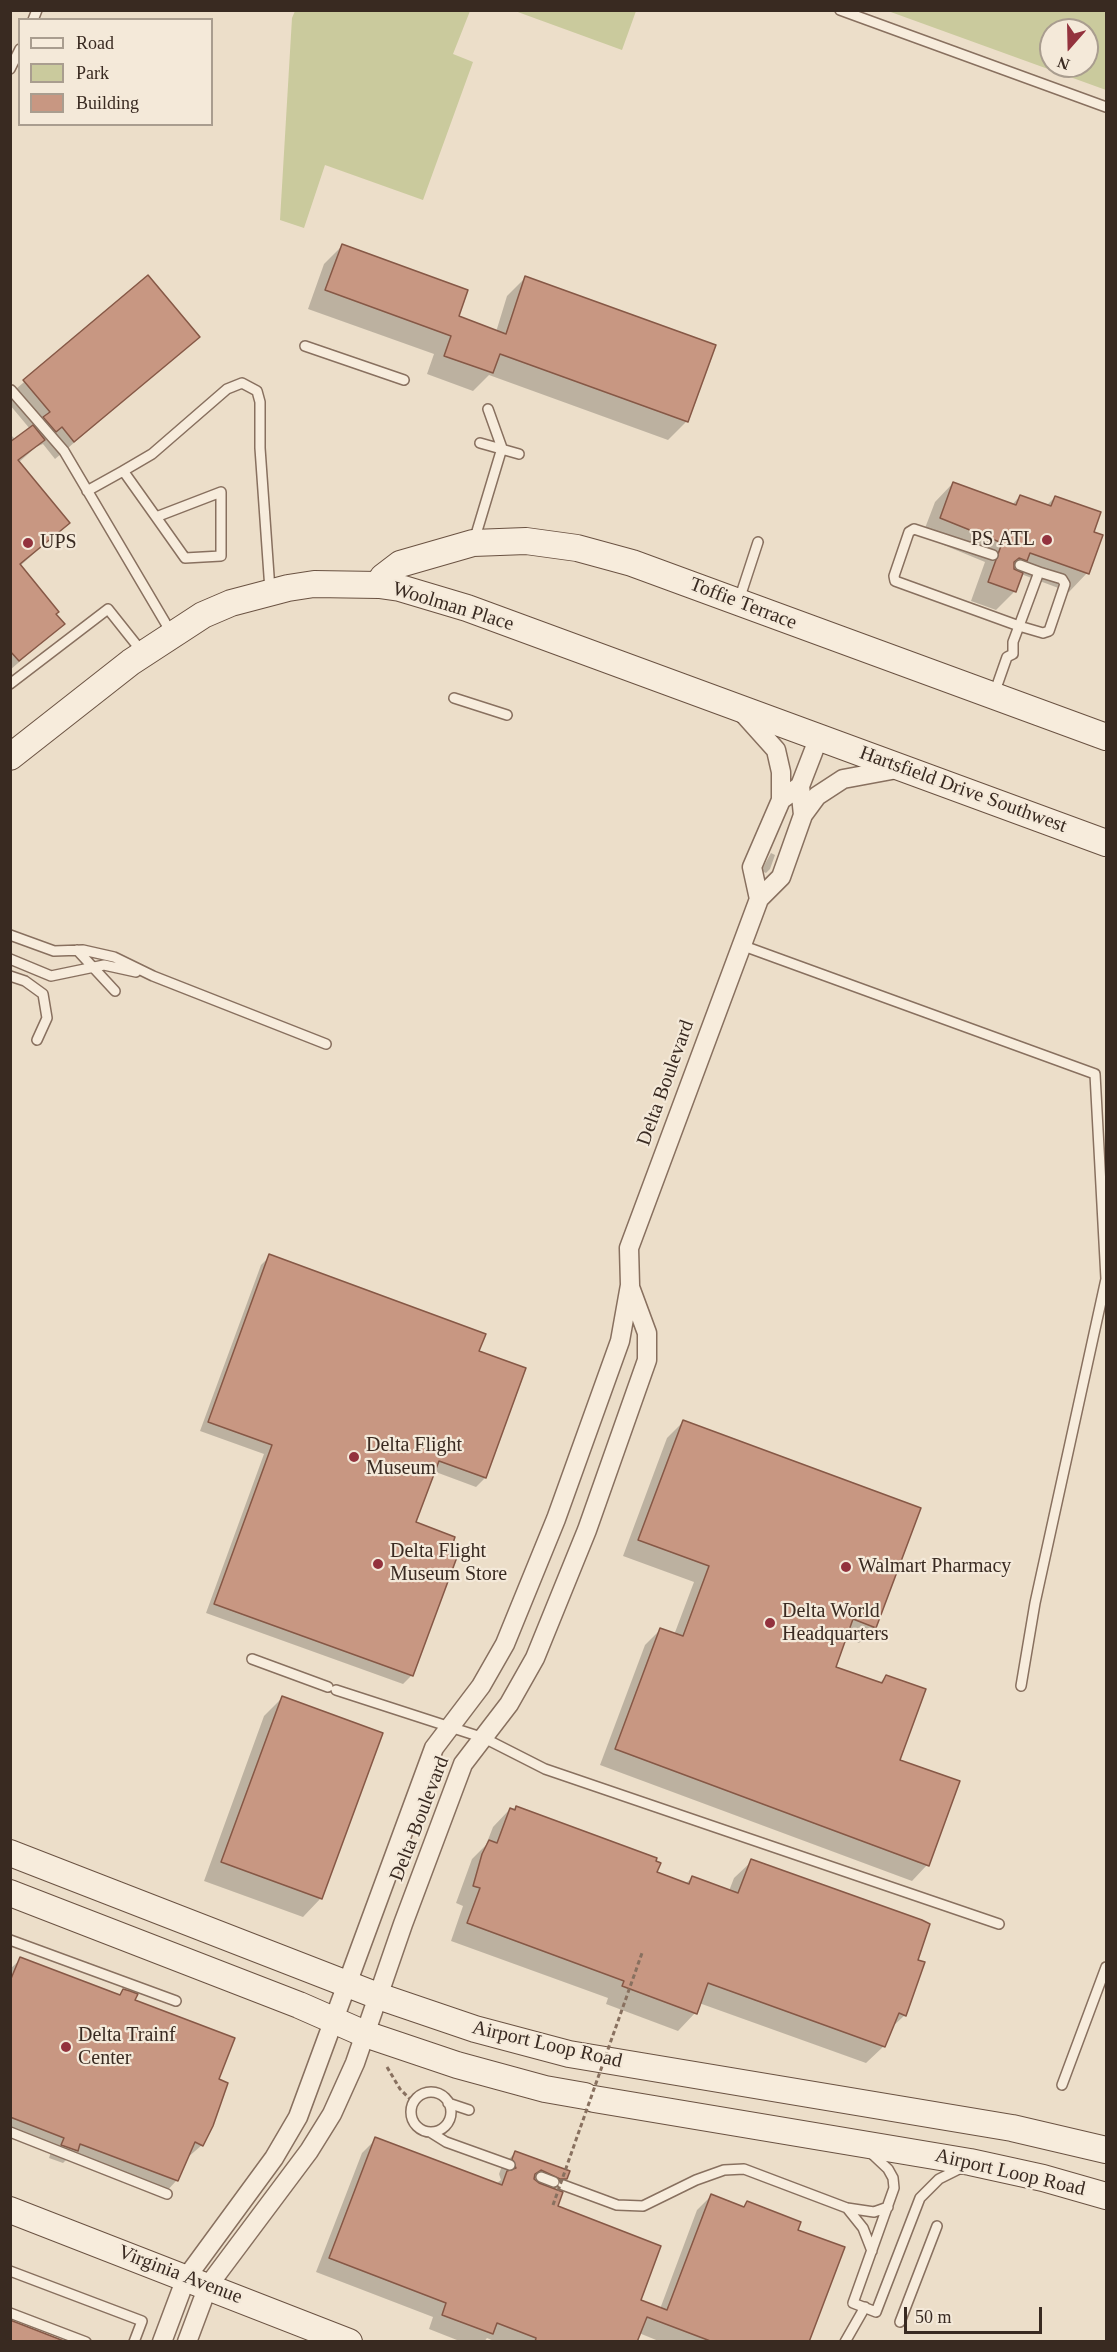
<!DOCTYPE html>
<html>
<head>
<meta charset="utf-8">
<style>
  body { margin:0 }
  #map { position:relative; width:1117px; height:2352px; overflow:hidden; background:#ecdec9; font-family:Georgia,serif }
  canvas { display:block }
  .frame { position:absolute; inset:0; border:12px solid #392a21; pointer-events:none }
  .legend { position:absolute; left:18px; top:18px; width:195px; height:108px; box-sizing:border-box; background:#f4e9d9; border:2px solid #a99d8f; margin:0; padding:8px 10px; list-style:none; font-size:18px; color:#392a21 }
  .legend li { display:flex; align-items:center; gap:12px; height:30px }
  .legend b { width:30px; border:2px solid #a99d8f }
  .north { position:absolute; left:1039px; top:18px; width:60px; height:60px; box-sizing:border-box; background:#f4e9d9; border:2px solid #a99d8f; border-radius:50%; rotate:200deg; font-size:16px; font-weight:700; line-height:24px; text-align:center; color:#392a21 }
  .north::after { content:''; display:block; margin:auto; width:21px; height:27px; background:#93323d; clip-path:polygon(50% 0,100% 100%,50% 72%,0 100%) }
  .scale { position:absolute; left:904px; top:2307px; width:138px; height:27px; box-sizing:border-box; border:3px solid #392a21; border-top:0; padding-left:8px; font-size:18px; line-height:21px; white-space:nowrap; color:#392a21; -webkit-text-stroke:4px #f4e9d9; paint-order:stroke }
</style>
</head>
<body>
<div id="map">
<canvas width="1117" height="2352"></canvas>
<div class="frame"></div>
<ul class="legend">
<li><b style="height:8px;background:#f7ecdc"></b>Road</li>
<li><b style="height:16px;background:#caca9d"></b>Park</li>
<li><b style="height:16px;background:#c89782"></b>Building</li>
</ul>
<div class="north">N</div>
<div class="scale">50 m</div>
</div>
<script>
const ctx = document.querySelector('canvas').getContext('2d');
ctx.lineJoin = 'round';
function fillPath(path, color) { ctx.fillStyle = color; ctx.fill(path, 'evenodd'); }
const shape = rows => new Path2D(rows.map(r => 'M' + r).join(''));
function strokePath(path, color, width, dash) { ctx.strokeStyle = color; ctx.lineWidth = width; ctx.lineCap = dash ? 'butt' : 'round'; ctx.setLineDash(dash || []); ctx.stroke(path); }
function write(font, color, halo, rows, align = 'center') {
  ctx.font = font + ' Georgia,serif'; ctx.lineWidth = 4.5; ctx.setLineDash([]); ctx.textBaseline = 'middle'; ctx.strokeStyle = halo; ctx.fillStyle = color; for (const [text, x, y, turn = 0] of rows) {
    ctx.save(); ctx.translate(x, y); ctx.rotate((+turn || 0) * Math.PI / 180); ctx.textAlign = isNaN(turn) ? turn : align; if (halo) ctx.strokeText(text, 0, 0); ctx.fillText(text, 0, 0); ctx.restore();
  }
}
fillPath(shape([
  [295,11,470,11,453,54,473,62,423,200,325,165,304,228,280,220,292,18],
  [515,11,636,11,622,50],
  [888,11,1106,11,1106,90],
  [1051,30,1087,30,1087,66,1051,66]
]), '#caca9d');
fillPath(shape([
  [342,246,457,317,496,332,507,296,526,277,687,421,668,440,489,375,473,391,427,374,434,354,308,309,324,264],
  [148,277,198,337,55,459,43,444,36,447,18,463,68,523,20,566,63,624,10,670,10,434,16,440,30,429,10,405,10,394],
  [953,483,1012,505,1020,496,1046,506,1055,497,1092,533,1101,536,1087,573,1069,592,1021,574,1014,592,996,610,971,601,985,562,922,536,935,502],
  [771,853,775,855,770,869,766,873,761,871],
  [270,1256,478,1352,485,1478,476,1487,433,1471,414,1523,412,1675,403,1684,206,1613,264,1454,200,1431,261,1265],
  [683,1422,875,1627,859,1643,845,1637,834,1668,879,1684,886,1676,899,1760,927,1865,912,1881,600,1765,645,1645,661,1629,674,1635,694,1582,623,1556,667,1438],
  [282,1698,321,1898,303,1917,204,1881,264,1716],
  [517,1808,655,1873,685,1884,692,1878,729,1891,734,1878,752,1861,924,1963,905,2015,891,2028,884,2046,866,2063,699,2003,695,2013,678,2031,606,2004,608,1998,451,1941,463,1906,456,1903,472,1859,486,1845,493,1827,510,1809],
  [21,1959,118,1996,123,1990,217,2080,202,2145,187,2158,177,2180,164,2194,68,2158,63,2163,49,2158,51,2152,10,2135,10,1969],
  [376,2139,496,2184,501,2180,499,2174,502,2166,516,2152,566,2179,554,2191,556,2207,639,2300,660,2309,697,2210,711,2196,742,2208,747,2203,796,2231,807,2342,661,2342,639,2333,636,2342,496,2342,487,2338,484,2342,462,2342,429,2329,433,2317,316,2272,362,2153]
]), '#0003');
const building = shape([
  [342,244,468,290,459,316,506,334,525,276,716,345,688,422,500,354,493,373,444,356,451,336,325,290,342,244],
  [148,275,200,337,74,442,62,427,56,432,43,417,50,412,23,380,148,275],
  [33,425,45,440,18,460,70,523,20,564,59,612,56,614,65,624,19,661,10,651,10,442,33,425],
  [953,482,1016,505,1020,495,1051,506,1055,496,1101,512,1094,532,1103,535,1089,574,1030,553,1027,561,1019,558,1014,562,1014,569,1023,573,1016,592,988,582,1002,543,940,518,953,482],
  [269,1254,486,1334,479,1351,526,1368,486,1478,439,1461,416,1522,455,1537,452,1546,460,1549,413,1676,214,1604,272,1445,208,1422,269,1254],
  [683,1420,921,1508,876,1628,853,1619,836,1667,882,1683,886,1675,926,1689,900,1760,960,1781,929,1866,615,1749,660,1628,683,1636,709,1566,638,1540,683,1420],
  [282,1696,383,1733,322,1899,221,1862,282,1696],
  [516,1806,657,1858,656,1861,661,1863,657,1872,689,1884,692,1876,738,1893,751,1859,922,1920,930,1924,918,1960,925,1962,906,2016,899,2013,885,2047,708,1983,697,2014,622,1986,624,1981,467,1923,480,1888,473,1886,482,1854,489,1840,497,1843,510,1808,515,1810,516,1806],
  [20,1957,120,1995,123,1989,130,1991,138,1994,135,2000,235,2038,219,2079,228,2083,213,2126,203,2146,195,2142,178,2181,80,2144,78,2151,61,2145,64,2138,10,2117,10,1981,20,1957],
  [375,2137,502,2185,507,2171,516,2168,512,2159,515,2151,570,2171,567,2179,560,2179,541,2170,535,2174,534,2179,539,2183,563,2192,558,2206,661,2246,641,2300,667,2310,711,2194,744,2207,747,2201,801,2222,798,2230,845,2247,809,2342,713,2342,647,2317,637,2342,535,2342,536,2338,497,2323,493,2334,442,2315,446,2303,329,2258,375,2137],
  [10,2320,64,2341,64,2342,10,2342,10,2320]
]);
fillPath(building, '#c89782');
strokePath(building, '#865846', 1.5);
const lane = shape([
  [840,10,1106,107],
  [33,20,37,10],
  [10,69,20,49],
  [305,346,404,380],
  [11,390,64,451,172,634],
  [480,443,519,454],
  [123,471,152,454,227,389,242,383,257,391,260,402,260,448,270,590],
  [87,491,123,471,124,472,156,517,185,558,221,556,221,492,156,517],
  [474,541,502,448,488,409],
  [993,555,914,529,909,532,894,576,895,581,1019,626,1043,633,1049,631,1065,584,1062,579,1039,572,1019,626,1013,642,1013,654,1007,657,994,694],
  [1020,565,1039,572],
  [739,600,758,542],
  [10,684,108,609,143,653],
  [454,698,507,715],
  [10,935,54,951,83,950,114,957,153,976,326,1044],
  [741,945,1095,1074,1106,1279,1035,1603,1021,1686],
  [77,950,115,991],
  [10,959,51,976,104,965,136,972],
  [10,976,25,981,43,994,47,1018,37,1040],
  [252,1659,328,1687],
  [336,1690,484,1738,545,1769,999,1924],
  [10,1940,176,2001],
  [1062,2085,1106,1967],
  '411 2112a20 20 0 1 1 40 0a20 20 0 1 1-40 0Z',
  [448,2103,469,2110],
  [10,2132,167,2194],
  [430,2132,446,2142,510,2165],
  [871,2153,888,2169,893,2178,894,2188,853,2303,876,2312,920,2198,939,2179,961,2168],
  [541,2177,554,2182],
  [563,2185,617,2205,643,2206,696,2180,724,2170,744,2169,847,2208,874,2212,888,2207],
  [847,2208,863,2228,872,2251],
  [10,2271,142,2321,134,2342],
  [10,2313,86,2342],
  [900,2322,937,2226],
  [845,2342,865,2307]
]);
const street = shape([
  [741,711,776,750,781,772,781,800],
  [803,815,817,796,843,779,897,769],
  [759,899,752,867,781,800,800,786],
  [162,2342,186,2278,274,2158,298,2117,434,1748,481,1686,505,1644,556,1519,620,1341,630,1285,629,1248,759,899,781,877,803,815,800,786,819,737],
  [187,2342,208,2286,309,2151,332,2114,355,2063,403,1924,463,1764,509,1704,535,1658,587,1530,647,1360,647,1333,630,1287]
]);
const secondary = shape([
  [379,585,383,577,400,564,473,543,526,541,577,548,632,563,1106,737],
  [10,757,131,662,203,615,231,603,288,588,314,584,379,585,400,588,467,608,1106,843],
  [10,1853,378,1996,475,2029,569,2054,1012,2128,1106,2150],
  [10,1893,299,2005,365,2034,457,2065,545,2089,585,2096],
  [594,2099,970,2162,1043,2178,1106,2196],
  [10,2210,349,2342]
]);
strokePath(lane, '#88705f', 12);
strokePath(street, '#88705f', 21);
strokePath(secondary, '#6a5242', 28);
strokePath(shape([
  [387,2067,400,2089,413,2102]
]), '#88705f', 3, [4.5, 3]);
strokePath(lane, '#f7ecdc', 9);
strokePath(street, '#f7ecdc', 18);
strokePath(secondary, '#f7ecdc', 26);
strokePath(shape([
  [553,2205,642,1953]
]), '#88705f', 3, [4.5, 3]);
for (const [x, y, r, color] of [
  [1047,540,6,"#93323d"],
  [28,543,6,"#93323d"],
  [354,1457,6,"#93323d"],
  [378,1564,6,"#93323d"],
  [846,1567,6,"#93323d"],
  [770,1623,6,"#93323d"],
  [66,2047,6,"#93323d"]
]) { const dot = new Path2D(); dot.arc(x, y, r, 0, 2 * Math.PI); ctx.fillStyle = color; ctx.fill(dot); strokePath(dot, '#f4e9d9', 2); }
write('20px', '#392a21', '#f4e9d9', [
  ["PS ATL",1035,540,"right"],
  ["UPS",40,543],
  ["Delta Flight",366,1446],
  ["Museum",366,1469],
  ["Delta Flight",390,1552],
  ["Museum Store",390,1575],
  ["Walmart Pharmacy",858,1567],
  ["Delta World",782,1612],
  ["Headquarters",782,1635],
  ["Delta Trainf",78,2036],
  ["Center",78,2059]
], 'left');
write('20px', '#392a21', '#f4e9d9', [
  ["Toffie Terrace",743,604,21],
  ["Woolman Place",453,607,17],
  ["Hartsfield Drive Southwest",963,790,20],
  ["Delta Boulevard",666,1083,-70],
  ["Delta Boulevard",420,1819,-69],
  ["Airport Loop Road",547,2045,13],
  ["Airport Loop Road",1010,2173,13],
  ["Virginia Avenue",180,2275,21]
]);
</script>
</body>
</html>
